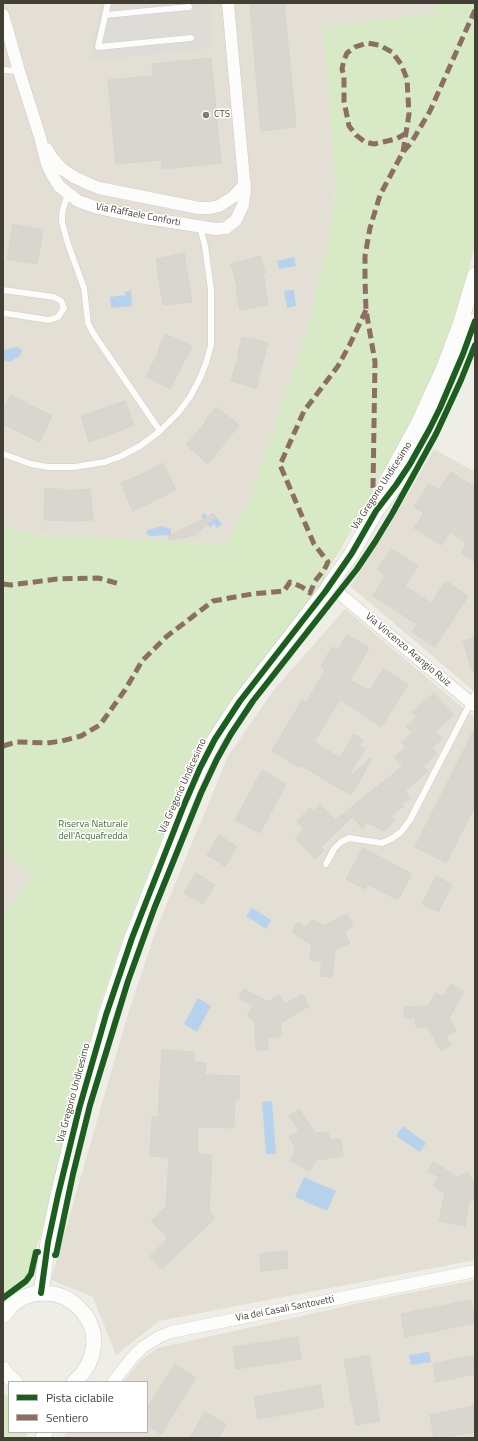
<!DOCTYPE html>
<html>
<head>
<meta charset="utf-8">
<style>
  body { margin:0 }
  #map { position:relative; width:478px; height:1441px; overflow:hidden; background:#eeede6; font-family:"Titillium Web",sans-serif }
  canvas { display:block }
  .frame { position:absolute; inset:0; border:4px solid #433f34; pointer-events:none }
  .legend { position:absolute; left:8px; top:1381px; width:140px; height:52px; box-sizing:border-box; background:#fff; border:1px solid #b4b2ae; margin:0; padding:5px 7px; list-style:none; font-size:12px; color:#433f34 }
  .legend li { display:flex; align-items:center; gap:8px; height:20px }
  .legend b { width:20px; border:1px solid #b4b2ae }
</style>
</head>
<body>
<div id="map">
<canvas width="478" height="1441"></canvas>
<div class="frame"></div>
<ul class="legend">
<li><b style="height:5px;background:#1b5e20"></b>Pista ciclabile</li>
<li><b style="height:5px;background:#8d6e63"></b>Sentiero</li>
</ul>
</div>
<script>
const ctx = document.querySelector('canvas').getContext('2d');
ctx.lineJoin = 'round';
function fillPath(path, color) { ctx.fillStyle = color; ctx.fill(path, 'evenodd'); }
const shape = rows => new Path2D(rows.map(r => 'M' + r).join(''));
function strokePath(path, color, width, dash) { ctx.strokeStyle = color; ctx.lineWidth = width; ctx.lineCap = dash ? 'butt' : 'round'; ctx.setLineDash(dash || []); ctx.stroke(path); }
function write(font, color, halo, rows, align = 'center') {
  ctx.font = font + ' "Titillium Web",sans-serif'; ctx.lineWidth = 3; ctx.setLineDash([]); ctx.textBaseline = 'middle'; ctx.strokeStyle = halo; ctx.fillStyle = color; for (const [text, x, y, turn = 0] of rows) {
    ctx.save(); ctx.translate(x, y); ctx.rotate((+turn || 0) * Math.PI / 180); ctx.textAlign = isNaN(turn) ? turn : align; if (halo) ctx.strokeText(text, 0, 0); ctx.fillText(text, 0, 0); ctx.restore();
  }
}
fillPath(shape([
  [3,3,434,3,435,13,336,189,330,229,307,330,251,497,226,544,32,534,3,526],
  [434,449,475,472,475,692,350,586,388,528],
  [345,609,475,718,475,1260,159,1321,116,1355,93,1297,51,1280,127,1017,156,930,228,756,273,691],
  [3,840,43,866,3,919],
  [475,1280,475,1438,64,1438,67,1432,147,1432,147,1382,123,1382,141,1360,158,1348,369,1301]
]), '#e3dfd4');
fillPath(shape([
  [434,3,475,3,475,242,470,265,453,327,433,379,406,433,359,518,328,570,320,589,219,722,185,780,125,933,98,1011,41,1234,30,1266,27,1278,20,1285,3,1296,3,916,33,875,3,852,3,526,32,534,226,544,251,497,307,330,330,229,336,189,323,27,435,13],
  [3,1393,9,1397,9,1432,28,1432,26,1438,3,1438]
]), '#d8e9c6');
fillPath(shape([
  [101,3,210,3,213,48,90,61]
]), '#dddcd6');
fillPath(shape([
  [294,257,296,266,279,269,277,261],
  [294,290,296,306,287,308,284,291],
  [131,291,132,306,111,308,110,297,126,295,125,292],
  [18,347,22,351,20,356,9,362,3,360,3,350],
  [204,513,208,517,213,513,222,524,217,528,214,524,210,527,201,516],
  [161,526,171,529,171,535,150,536,147,534,146,532,148,530],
  [252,908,271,920,266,929,246,916],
  [198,998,211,1006,197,1032,184,1024],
  [272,1101,276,1154,266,1154,262,1102],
  [403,1126,426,1143,420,1152,396,1136],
  [304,1177,336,1191,327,1211,295,1197],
  [429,1352,431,1362,411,1365,409,1355]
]), '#b7d2ec');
const building = shape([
  [271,3,284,3,296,127,261,131,250,5,271,3],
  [211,58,221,163,162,169,161,160,116,164,108,80,153,76,152,64,211,58],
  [13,224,43,230,37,264,7,259,13,224],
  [184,253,192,302,163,305,156,259,184,253],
  [260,256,265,273,263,274,268,305,240,310,236,291,238,291,231,264,260,256],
  [165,334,192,346,170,389,146,377,159,351,158,350,165,334],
  [242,337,268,343,256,388,231,381,239,355,238,354,242,337],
  [11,395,27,403,26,404,52,415,40,442,3,424,3,410,11,395],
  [125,401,134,425,89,442,81,416,125,401],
  [216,407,239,425,208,464,186,445,205,423,204,422,216,407],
  [163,463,176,490,133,511,121,483,137,476,137,477,163,463],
  [451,472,475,488,475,562,461,553,467,543,450,532,441,545,414,528,424,513,414,507,429,484,439,490,451,472],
  [45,489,62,489,62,491,90,489,93,520,77,521,44,520,45,489],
  [214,514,216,517,195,535,169,540,168,536,214,514],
  [391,549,418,566,405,586,431,603,446,581,468,596,435,647,412,632,417,624,373,596,385,576,377,570,391,549],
  [347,635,369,648,350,680,369,691,384,669,408,685,381,727,341,700,340,702,339,701,314,742,340,758,354,734,363,740,359,746,365,749,349,775,350,776,371,758,372,759,351,795,300,765,299,767,272,751,302,700,306,703,326,669,321,666,332,647,338,650,347,635],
  [475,638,475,671,472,671,463,641,475,638],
  [434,693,453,715,435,731,442,739,432,748,437,754,423,766,428,771,405,791,410,798,402,804,404,806,391,816,395,821,383,831,375,826,366,823,363,830,348,810,403,766,395,757,406,747,402,742,412,733,406,727,417,717,412,712,434,693],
  [475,728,475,806,446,863,415,847,475,728],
  [262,770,286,784,260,833,235,820,262,770],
  [320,804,335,820,347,811,352,817,321,847,324,850,315,859,295,838,304,829,297,821,310,808,313,811,320,804],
  [219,835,237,847,225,866,207,855,219,835],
  [363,848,412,874,398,900,367,884,365,889,346,879,363,848],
  [196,873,215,885,203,904,184,893,196,873],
  [436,876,452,885,438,912,422,904,436,876],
  [347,914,353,926,344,931,350,943,335,950,332,977,320,976,322,962,310,960,312,945,292,932,298,922,306,927,312,919,323,926,347,914],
  [451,984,464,992,449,1018,456,1031,446,1036,451,1045,441,1051,428,1027,416,1027,415,1018,404,1018,404,1007,428,1006,436,993,443,997,451,984],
  [244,989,268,1002,279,995,285,1004,302,994,309,1006,281,1023,281,1037,268,1037,268,1050,256,1050,255,1021,247,1016,253,1006,239,998,244,989],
  [162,1050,194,1052,194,1062,206,1063,205,1075,240,1076,239,1099,235,1099,234,1128,198,1127,197,1154,212,1155,209,1212,215,1218,162,1269,150,1256,168,1238,151,1221,166,1207,169,1157,150,1156,152,1117,158,1117,162,1050],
  [299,1109,315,1133,328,1132,329,1140,341,1139,343,1156,316,1160,310,1171,290,1161,296,1149,289,1137,299,1131,289,1116,299,1109],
  [434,1162,457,1177,468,1172,472,1180,475,1179,475,1199,469,1201,465,1226,439,1221,445,1193,433,1186,439,1177,428,1171,434,1162],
  [287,1251,288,1268,261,1271,260,1254,287,1251],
  [471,1300,475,1323,405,1337,401,1314,471,1300],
  [298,1337,301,1359,236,1369,233,1347,298,1337],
  [369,1355,380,1421,356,1425,344,1360,369,1355],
  [475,1355,475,1374,436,1382,433,1364,475,1355],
  [175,1364,196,1378,161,1434,147,1425,147,1408,175,1364],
  [320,1385,324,1407,258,1419,254,1397,320,1385],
  [475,1406,475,1432,441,1438,434,1438,430,1415,475,1406],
  [205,1412,226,1424,218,1438,190,1438,205,1412]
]);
fillPath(building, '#d8d6cf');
strokePath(building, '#d6d4cc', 1);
const service = shape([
  [108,3,98,47,191,38],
  [105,15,189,7],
  [3,70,19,71],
  [68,194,63,209,62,216,62,222,68,244,84,288,88,323,93,333,160,431],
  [3,290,54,297,61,301,64,308,58,317,49,320,3,313],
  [3,454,31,464,48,467,74,467,105,462,121,456,140,446,160,431,178,413,190,397,200,378,206,363,211,345,211,290,205,246,200,227],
  [326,864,334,849,341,842,349,838,382,843,391,839,401,832,410,820,475,694]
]);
const minor = shape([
  [3,15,19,71,40,137,47,164,53,176,59,186,78,201,98,208,139,217,216,229,226,228,236,220,243,205,245,191,228,3],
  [47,149,52,158,62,169,74,177,89,184,99,188,199,208,210,208,219,206,233,197,245,184],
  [341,595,475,706],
  [113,1382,132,1358,143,1347,159,1337,171,1332,475,1271]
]);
const tertiary = shape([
  [380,497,388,479,418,424,443,370,460,325,475,275],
  [41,1293,48,1242,58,1195,79,1109,106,1015,132,938,184,805,200,768,215,739,240,701,325,592,352,553,376,511,396,485,410,464,429,430,440,408,463,354,475,321],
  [3,1316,13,1304,22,1298,33,1294,41,1293,55,1294,66,1298,75,1304,83,1312,89,1321,93,1332,94,1343,92,1355,88,1365,82,1374,74,1382],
  [3,1369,7,1375,15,1382],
  [43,1438,45,1432]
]);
strokePath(service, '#cccbc4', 7);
strokePath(minor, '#cccbc4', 13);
strokePath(tertiary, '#cccbc4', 16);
strokePath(service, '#fcfcfb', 6);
strokePath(minor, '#fcfcfb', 12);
strokePath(tertiary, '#fcfcfb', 15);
strokePath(shape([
  [403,152,409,114,407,79,401,64,392,52,379,45,367,43,355,47,347,53,344,60,342,69,344,76,344,101,349,126,356,135,365,142,374,144,396,139,405,134],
  [373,488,375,362,366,310,365,280,365,256,370,228,380,195,403,152,411,143,430,111,475,10],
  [3,584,11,585,57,579,98,578,120,584],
  [3,746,16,742,47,743,62,741,81,736,100,725,125,690,142,661,166,637,213,601,252,594,284,591,290,582,302,587,310,593,315,581,324,570,328,562,314,544,280,465,304,411,338,366,350,344,366,310]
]), '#8d6e63', 5, [10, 5]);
strokePath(shape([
  [55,1255,56,1255,73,1174,90,1105,128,981,154,909,201,793,217,759,231,734,253,701,357,569,375,542,392,514,436,434,461,380,475,345],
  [41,1293,48,1242,58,1195,79,1109,106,1015,132,938,184,805,200,768,215,739,240,701,325,592,352,553,376,511,396,485,410,464,429,430,440,408,463,354,475,321],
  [3,1298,26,1281,31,1274,36,1252,38,1252]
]), '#1b5e20', 6);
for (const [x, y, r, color] of [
  [206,115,4,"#7f7c72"]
]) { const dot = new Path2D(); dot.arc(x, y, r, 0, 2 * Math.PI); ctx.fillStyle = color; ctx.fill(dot); strokePath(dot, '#fff', 1.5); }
write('10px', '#433f34', '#fff', [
  ["CTS",214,115]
], 'left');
write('10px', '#433f34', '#fff', [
  ["Via Raffaele Conforti",138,215,11],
  ["Via Gregorio Undicesimo",382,486,-57],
  ["Via Vincenzo Arangio Ruiz",408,650,40],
  ["Via Gregorio Undicesimo",183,786,-66],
  ["Via Gregorio Undicesimo",74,1093,-75],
  ["Via dei Casali Santovetti",285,1309,-11]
]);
write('10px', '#3d7428', '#fff', [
  ["Riserva Naturale",93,825],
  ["dell'Acquafredda",93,837]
]);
</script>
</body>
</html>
